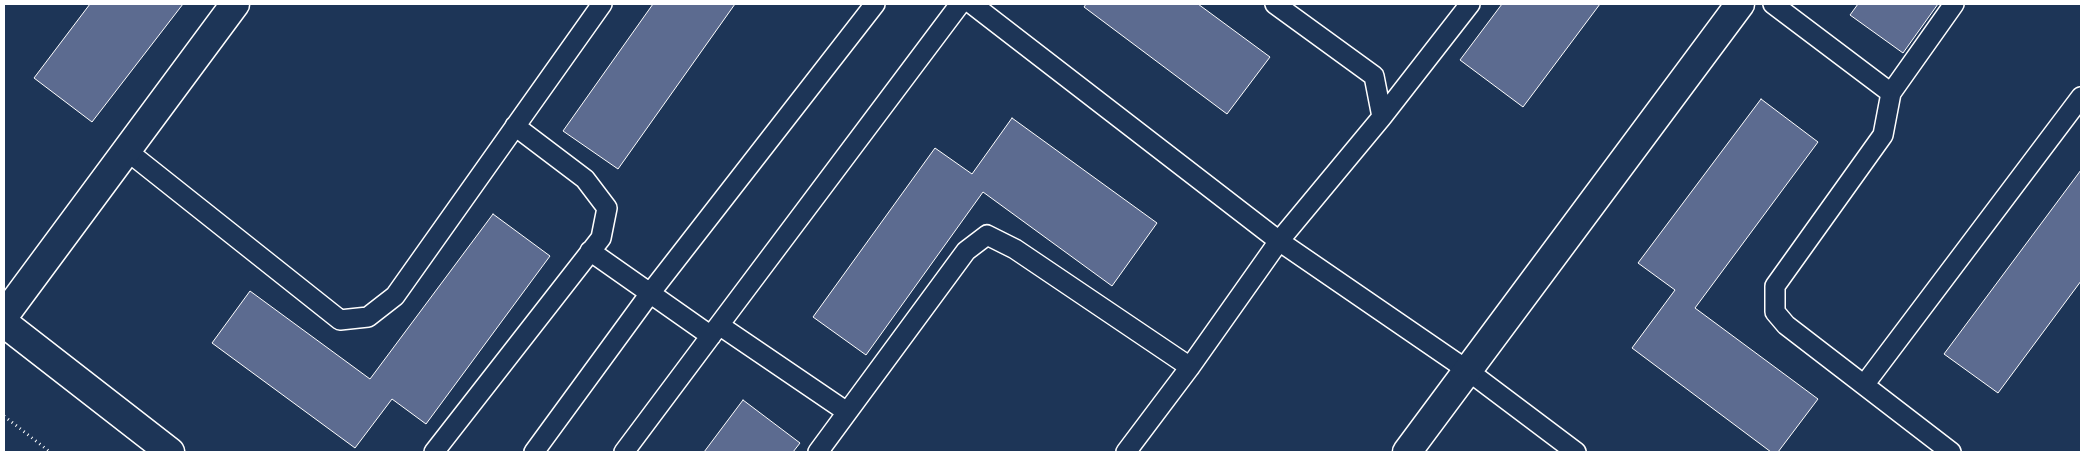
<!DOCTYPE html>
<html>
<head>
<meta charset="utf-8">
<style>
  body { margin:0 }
  #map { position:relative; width:2085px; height:456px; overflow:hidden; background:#1d3557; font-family:"Playpen Sans",sans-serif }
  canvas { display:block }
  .frame { position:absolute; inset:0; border:5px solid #fff; pointer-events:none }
</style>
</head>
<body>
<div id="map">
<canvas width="2085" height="456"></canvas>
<div class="frame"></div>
</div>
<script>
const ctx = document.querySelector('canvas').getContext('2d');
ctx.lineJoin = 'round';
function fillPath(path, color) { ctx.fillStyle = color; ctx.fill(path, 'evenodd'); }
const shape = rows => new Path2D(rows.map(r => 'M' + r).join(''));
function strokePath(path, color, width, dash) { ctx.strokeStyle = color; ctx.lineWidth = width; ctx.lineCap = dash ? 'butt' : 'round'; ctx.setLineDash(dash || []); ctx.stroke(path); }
const building = shape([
  [90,4,183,4,92,122,34,78,90,4],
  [653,4,735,4,618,169,563,131,653,4],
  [1086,4,1198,4,1270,57,1227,114,1084,7,1086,4],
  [1502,4,1600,4,1523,107,1460,60,1502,4],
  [1858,4,1938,4,1903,53,1850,15,1858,4],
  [1761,99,1818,142,1695,308,1818,399,1778,452,1771,452,1632,348,1675,290,1638,263,1761,99],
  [1012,118,1157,223,1112,286,983,192,866,355,813,317,935,148,972,174,1012,118],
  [2081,170,2081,281,1998,393,1944,354,2081,170],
  [493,214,550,256,426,424,392,399,355,448,212,343,250,291,370,379,493,214],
  [743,400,800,443,793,452,704,452,743,400]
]);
fillPath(building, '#5c6b90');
strokePath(building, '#fff', 1);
const lane = shape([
  [972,4,1279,241,1467,370,1576,452],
  [1773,4,1891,93],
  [1382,117,1470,4],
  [126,150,340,320,368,317,395,296,602,4],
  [590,251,711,336],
  [719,325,960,4],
  [1864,385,2081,97],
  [434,452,601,238,607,208,585,179,515,126],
  [534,452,651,292,875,4],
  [624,452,719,325,847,412],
  [818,452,966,251,987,235,1015,249,1190,367],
  [1126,452,1190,367,1279,241,1382,117,1374,76,1275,4],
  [1951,452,1786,325,1775,312,1775,286,1883,135,1891,93,1954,4]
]);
const street = shape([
  [4,316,235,4],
  [4,323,170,452],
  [1407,452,1740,4]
]);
strokePath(lane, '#fff', 22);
strokePath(street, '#fff', 31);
strokePath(shape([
  [4,416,50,452]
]), '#fff', 3, [1, 4]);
strokePath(lane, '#1d3557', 19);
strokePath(street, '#1d3557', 28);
</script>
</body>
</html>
